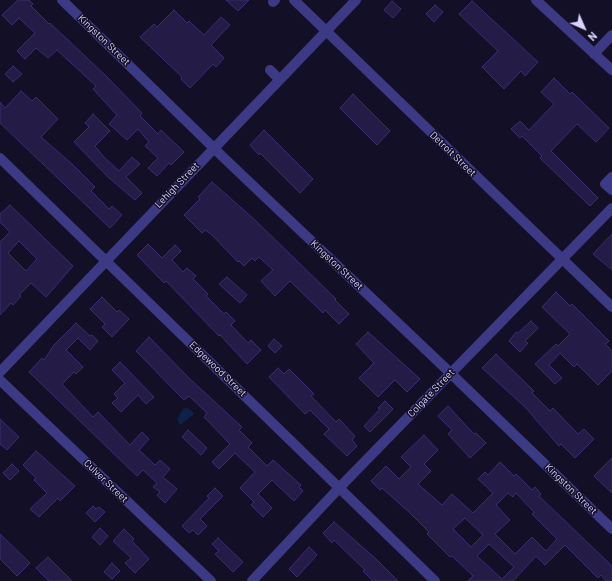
<!DOCTYPE html>
<html>
<head>
<meta charset="utf-8">
<style>
  body { margin:0 }
  #map { position:relative; width:612px; height:581px; overflow:hidden; background:#130f26; font-family:Barlow,sans-serif }
  canvas { display:block }
  .north { position:absolute; left:564px; top:8px; width:40px; height:40px; -webkit-text-stroke:3px #130f26; paint-order:stroke; rotate:135deg; font-size:11px; font-weight:700; line-height:16px; text-align:center; color:#d9d4ff }
  .north::after { content:''; display:block; margin:auto; width:14px; height:18px; background:#d9d4ff; clip-path:polygon(50% 0,100% 100%,50% 72%,0 100%) }
</style>
</head>
<body>
<div id="map">
<canvas width="612" height="581"></canvas>
<div class="north">N</div>
</div>
<script>
const ctx = document.querySelector('canvas').getContext('2d');
ctx.lineJoin = 'round';
function fillPath(path, color) { ctx.fillStyle = color; ctx.fill(path, 'evenodd'); }
const shape = rows => new Path2D(rows.map(r => 'M' + r).join(''));
function strokePath(path, color, width, dash) { ctx.strokeStyle = color; ctx.lineWidth = width; ctx.lineCap = dash ? 'butt' : 'round'; ctx.setLineDash(dash || []); ctx.stroke(path); }
function write(font, color, halo, rows, align = 'center') {
  ctx.font = font + ' Barlow,sans-serif'; ctx.lineWidth = 3; ctx.setLineDash([]); ctx.textBaseline = 'middle'; ctx.strokeStyle = halo; ctx.fillStyle = color; for (const [text, x, y, turn = 0] of rows) {
    ctx.save(); ctx.translate(x, y); ctx.rotate((+turn || 0) * Math.PI / 180); ctx.textAlign = isNaN(turn) ? turn : align; if (halo) ctx.strokeText(text, 0, 0); ctx.fillText(text, 0, 0); ctx.restore();
  }
}
fillPath(shape([
  [187,408,193,412,193,415,180,425,177,419,183,409]
]), '#0c2248');
const building = shape([
  [18,0,29,0,33,4,31,6,49,24,50,23,106,76,142,113,140,116,158,134,161,130,184,152,171,165,169,163,157,176,148,168,158,158,145,146,149,142,138,129,127,140,109,124,117,115,93,89,96,86,57,50,48,58,36,48,25,59,17,51,35,33,19,18,12,25,2,15,18,0],
  [226,0,249,0,238,11,226,0],
  [392,1,401,9,393,18,384,10,392,1],
  [472,1,538,62,525,76,521,71,504,89,482,67,498,51,459,14,472,1],
  [435,5,443,12,434,22,426,14,435,5],
  [174,10,187,23,189,21,204,35,221,17,230,25,211,45,224,58,216,67,213,64,190,88,181,79,182,77,140,37,154,24,157,27,174,10],
  [13,66,22,74,13,82,5,74,13,66],
  [554,78,570,94,572,92,609,128,596,142,577,124,551,151,598,198,590,206,540,158,542,156,522,136,520,138,511,129,520,121,529,130,554,104,541,92,554,78],
  [21,91,32,101,36,97,58,119,41,137,72,164,95,187,91,191,109,209,112,206,122,215,110,228,0,123,0,102,5,108,21,91],
  [353,94,390,131,377,145,340,108,353,94],
  [93,114,110,131,95,146,103,156,119,171,132,157,140,164,126,177,142,193,135,200,109,178,74,142,89,127,85,123,93,114],
  [264,130,313,179,300,193,260,153,259,155,250,145,264,130],
  [212,182,255,220,336,299,335,300,349,314,339,324,325,310,323,313,290,281,275,296,261,281,273,270,259,257,255,261,252,258,244,266,239,261,238,262,211,234,205,230,202,233,184,215,200,199,198,197,212,182],
  [10,205,73,266,46,297,31,283,19,295,21,296,13,305,11,303,0,315,0,242,10,232,0,222,0,214,10,205],
  [19,241,37,259,26,271,8,253,19,241],
  [612,234,612,270,593,254,612,234],
  [148,244,162,258,175,245,181,251,172,260,183,272,187,268,196,276,193,279,208,294,206,296,224,314,226,312,235,321,231,325,248,343,251,340,261,350,247,364,220,335,219,336,166,281,164,283,137,255,148,244],
  [227,277,247,295,240,303,219,284,227,277],
  [556,292,570,306,572,304,609,341,605,344,612,351,612,371,598,385,577,364,574,367,560,353,549,365,562,378,555,384,535,364,556,344,558,346,570,334,542,307,556,292],
  [102,297,117,312,119,310,129,319,112,337,102,327,105,324,90,309,102,297],
  [531,321,538,328,525,341,528,343,520,352,509,341,516,332,518,333,531,321],
  [76,323,90,336,92,335,98,341,90,350,78,338,66,350,83,367,76,374,74,372,62,384,93,417,98,412,130,445,142,432,149,439,139,450,155,465,160,460,170,469,163,477,177,489,165,503,157,495,160,492,153,487,157,483,143,470,137,476,29,372,42,358,44,360,54,345,76,323],
  [368,332,420,379,407,392,395,380,378,397,359,378,374,363,356,344,368,332],
  [149,337,189,378,242,427,239,430,252,443,248,447,267,466,273,460,301,485,299,487,303,491,294,501,272,480,258,494,272,508,263,517,251,505,254,502,240,488,255,472,235,453,219,469,212,462,230,444,204,417,207,413,189,396,184,400,136,351,149,337],
  [274,339,282,346,275,353,268,346,274,339],
  [496,354,534,391,532,393,550,411,553,408,578,434,584,429,594,439,575,458,561,444,559,446,525,407,482,368,496,354],
  [120,362,154,397,146,404,138,395,121,412,112,403,118,398,114,394,125,383,112,370,120,362],
  [278,368,284,374,289,369,314,394,311,396,336,422,339,419,355,436,352,440,357,446,347,456,324,434,329,429,310,410,305,414,269,377,278,368],
  [385,401,393,409,370,432,364,426,380,409,378,408,385,401],
  [448,406,474,434,476,433,486,443,470,458,448,434,452,430,438,416,448,406],
  [0,419,19,437,7,450,0,444,0,419],
  [188,430,207,448,201,455,182,437,188,430],
  [424,435,438,450,424,464,431,471,418,484,442,505,452,494,473,513,493,493,478,479,485,472,488,475,500,462,514,476,516,474,532,490,535,487,541,494,539,496,612,566,612,581,606,581,601,575,598,578,565,545,545,565,536,556,513,581,468,581,473,576,452,556,450,557,427,534,429,532,410,513,382,488,380,490,371,481,386,466,399,479,411,467,401,457,424,435],
  [508,493,513,497,516,493,534,512,532,514,557,539,546,551,532,537,515,554,495,534,510,520,496,505,508,493],
  [465,518,483,535,471,547,453,529,465,518],
  [489,544,514,567,502,579,477,556,489,544],
  [36,451,75,486,60,501,58,498,39,517,30,509,47,493,34,480,36,478,23,465,36,451],
  [612,458,612,493,594,476,612,458],
  [12,464,19,471,10,480,3,473,12,464],
  [215,488,223,496,200,519,207,526,198,535,193,530,189,533,182,526,209,498,207,496,215,488],
  [93,506,96,509,99,507,105,512,95,522,86,513,93,506],
  [334,522,376,559,398,581,373,581,363,571,365,570,334,540,332,543,323,533,334,522],
  [100,528,108,536,100,545,92,537,100,528],
  [124,529,134,539,132,541,149,559,135,573,125,563,131,558,113,541,124,529],
  [0,534,30,563,17,576,0,559,0,534],
  [218,538,243,562,233,572,215,554,219,551,212,544,218,538],
  [309,547,317,555,297,577,289,569,309,547],
  [48,557,72,581,49,581,36,568,48,557],
  [112,563,120,571,112,579,104,572,112,563]
]);
fillPath(building, '#241b47');
strokePath(building, '#3b2d73', 1);
strokePath(shape([
  [62,0,224,158,442,365,612,529],
  [294,0,612,307],
  [536,0,612,70],
  [273,2,275,0],
  [594,54,612,35],
  [270,70,279,79],
  [0,158,435,581],
  [612,177,605,184,612,190],
  [0,372,356,0],
  [0,380,211,581],
  [252,581,340,487,612,208]
]), '#3d3a85', 10);
write('10px', '#d9d4ff', '#130f26', [
  ["Kingston Street",104,40,44],
  ["Detroit Street",453,154,44],
  ["Lehigh Street",177,185,-46],
  ["Kingston Street",337,265,43],
  ["Edgewood Street",218,369,44],
  ["Colgate Street",431,393,-46],
  ["Culver Street",106,481,44],
  ["Kingston Street",571,489,44]
]);
</script>
</body>
</html>
